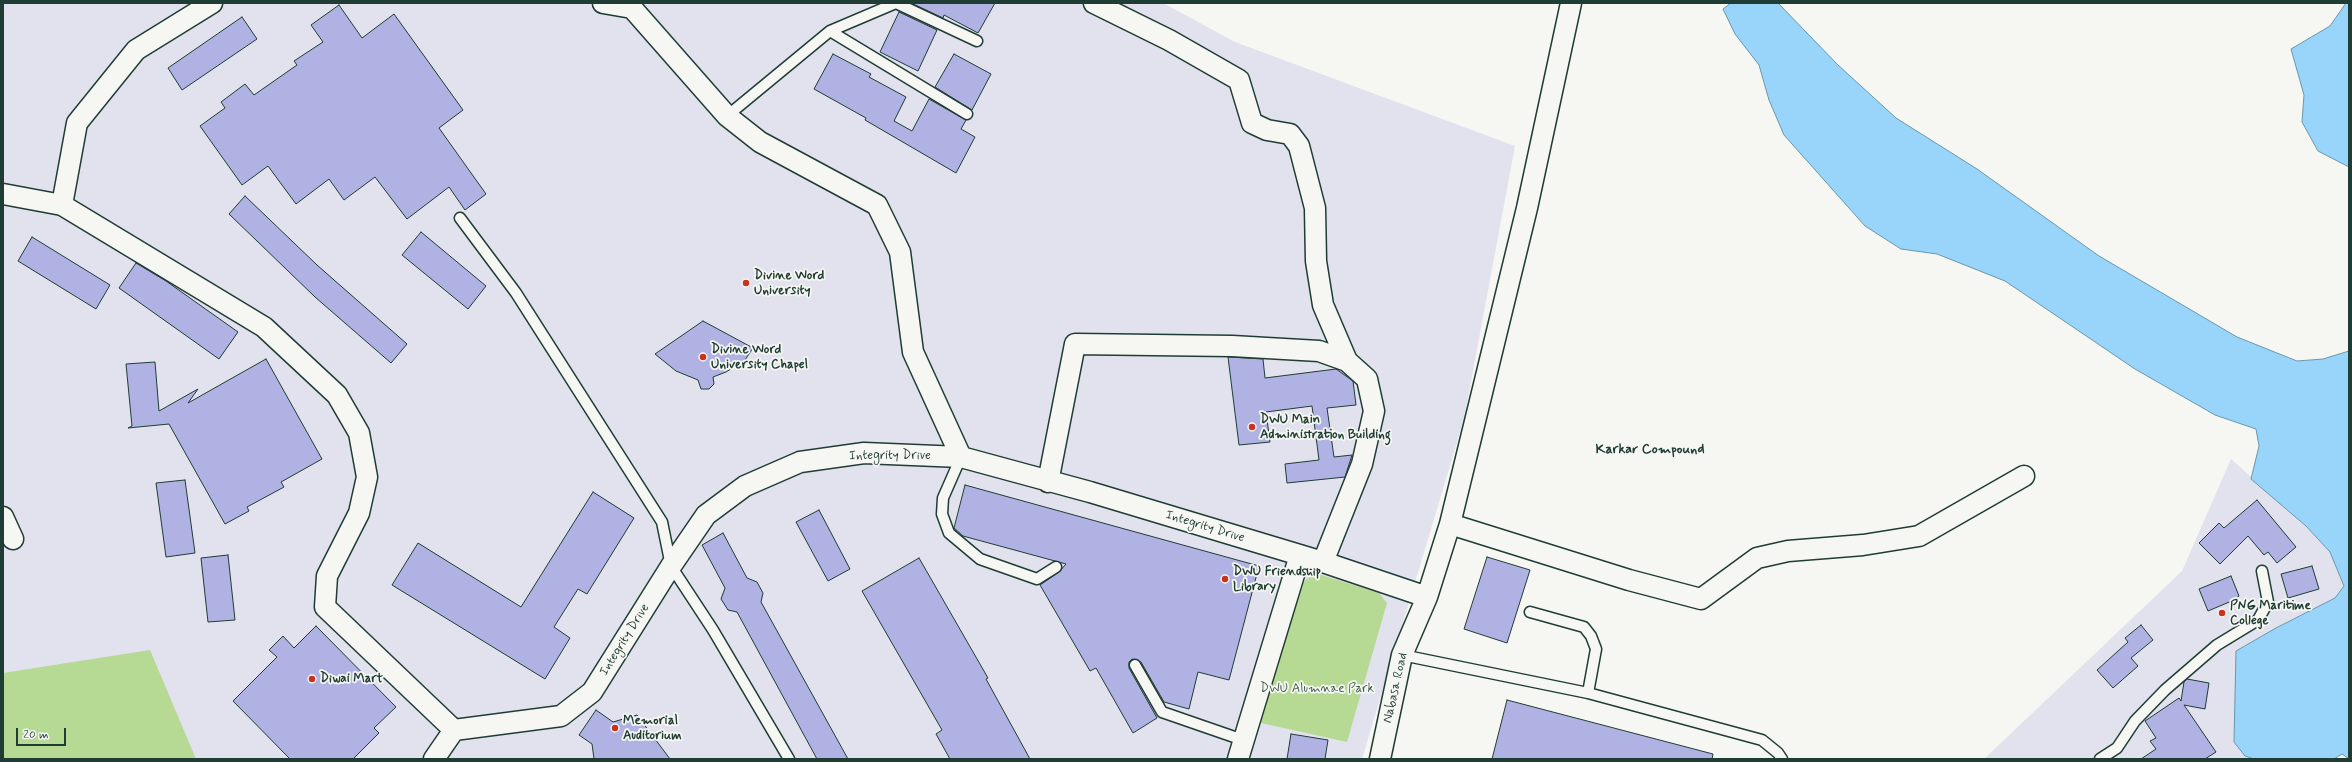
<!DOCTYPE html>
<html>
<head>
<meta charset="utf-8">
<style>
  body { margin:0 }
  #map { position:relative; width:2352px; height:762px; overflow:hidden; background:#f6f6f2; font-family:Mynerve,sans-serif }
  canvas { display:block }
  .frame { position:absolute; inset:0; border:4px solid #1f3d34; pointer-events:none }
  .scale { position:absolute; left:16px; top:728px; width:50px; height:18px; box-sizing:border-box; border:2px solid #1f3d34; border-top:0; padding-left:5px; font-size:12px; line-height:14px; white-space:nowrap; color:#1f3d34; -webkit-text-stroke:3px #f6f6f2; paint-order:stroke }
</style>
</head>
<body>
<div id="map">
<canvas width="2352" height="762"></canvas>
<div class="frame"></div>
<div class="scale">20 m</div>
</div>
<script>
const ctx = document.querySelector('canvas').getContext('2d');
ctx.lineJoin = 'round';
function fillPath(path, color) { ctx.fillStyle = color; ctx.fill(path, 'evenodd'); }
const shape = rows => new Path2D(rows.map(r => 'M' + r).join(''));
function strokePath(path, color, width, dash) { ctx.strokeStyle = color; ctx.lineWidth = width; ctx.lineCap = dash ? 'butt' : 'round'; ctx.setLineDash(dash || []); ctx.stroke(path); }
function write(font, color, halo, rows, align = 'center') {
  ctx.font = font + ' Mynerve,sans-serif'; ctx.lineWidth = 3.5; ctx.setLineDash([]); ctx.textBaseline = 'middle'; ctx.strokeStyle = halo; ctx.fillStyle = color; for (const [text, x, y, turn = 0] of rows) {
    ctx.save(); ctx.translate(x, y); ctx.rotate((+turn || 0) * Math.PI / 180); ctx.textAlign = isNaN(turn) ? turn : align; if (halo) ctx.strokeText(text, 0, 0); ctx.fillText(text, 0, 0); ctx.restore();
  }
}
fillPath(shape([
  [3,3,1163,3,1235,42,1515,146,1464,419,1362,759,3,759],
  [2231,459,2306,526,2330,552,2344,586,2336,598,2276,628,2245,756,2254,759,1984,759,2182,571]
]), '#e1e2ee');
fillPath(shape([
  [1315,573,1379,593,1387,603,1347,742,1261,723,1302,583],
  [150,650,196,759,3,759,3,673]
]), '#b6d994');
const water = shape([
  [1731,3,1778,3,1838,65,1896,118,1977,169,2099,256,2237,337,2297,361,2323,359,2349,351,2349,759,2342,754,2334,759,2254,759,2245,756,2234,742,2236,651,2276,628,2335,598,2344,586,2330,552,2306,526,2251,479,2259,446,2256,429,2215,415,2135,369,2005,281,1937,254,1901,249,1865,226,1784,135,1769,100,1759,65,1735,34,1723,9,1731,3],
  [2346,3,2349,3,2349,167,2318,151,2302,122,2304,95,2291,49,2330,26,2346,3]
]);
fillPath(water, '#99d4fa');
strokePath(water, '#6898ab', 1);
const building = shape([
  [911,3,995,3,978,33,944,15,943,18,911,3],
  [339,5,362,38,394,14,463,110,439,128,486,194,465,210,449,187,407,219,375,177,344,200,329,179,296,204,268,166,242,185,200,126,225,108,221,102,245,84,254,95,297,65,294,61,323,42,311,25,339,5],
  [899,12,937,30,918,71,880,52,899,12],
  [242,17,257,39,182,90,168,68,242,17],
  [833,54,871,74,869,77,906,97,894,121,912,131,929,99,966,120,961,129,975,137,956,173,865,120,866,118,814,89,833,54],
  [954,54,991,74,972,110,935,87,954,54],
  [245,196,317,265,407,344,391,363,315,297,229,214,245,196],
  [421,232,486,286,468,309,402,255,421,232],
  [32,237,110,285,96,309,18,261,32,237],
  [136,263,166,281,238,332,219,359,119,288,136,263],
  [703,321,753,348,745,360,726,372,713,377,714,384,709,389,701,389,698,380,676,371,655,354,703,321],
  [1228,357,1263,359,1265,378,1336,369,1353,381,1356,405,1327,408,1334,457,1352,455,1345,477,1287,483,1285,464,1319,460,1312,406,1266,412,1270,442,1239,445,1228,357],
  [266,359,322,459,281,482,284,487,247,507,249,511,225,524,169,424,128,428,132,426,126,364,155,362,159,411,198,389,188,403,266,359],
  [185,480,195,553,166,557,156,483,185,480],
  [965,485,1259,566,1229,680,1198,672,1189,709,1164,702,1141,662,1132,659,1129,662,1129,668,1157,718,1133,733,1096,668,1090,671,1040,585,1059,572,1066,564,963,536,954,528,965,485],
  [593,492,634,518,587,594,578,589,554,627,570,638,545,679,392,585,418,543,521,607,593,492],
  [2257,500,2296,547,2277,563,2268,552,2264,555,2248,536,2220,564,2199,543,2219,523,2224,528,2257,500],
  [819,510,850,569,828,581,796,522,819,510],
  [723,533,747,578,757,582,763,593,761,602,848,759,817,759,737,612,728,610,721,599,725,588,702,545,723,533],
  [228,555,235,620,208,622,201,558,228,555],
  [1487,557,1530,570,1507,643,1464,629,1487,557],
  [919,558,988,678,986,679,1030,759,950,759,936,734,942,730,862,591,919,558],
  [2312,566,2319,589,2288,598,2281,574,2312,566],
  [2231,576,2239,596,2234,600,2208,611,2199,589,2231,576],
  [2141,625,2153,640,2131,658,2138,666,2113,688,2097,670,2128,642,2125,638,2141,625],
  [316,626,396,707,374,728,379,733,353,759,290,759,233,701,277,657,269,650,283,636,294,648,316,626],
  [2187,679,2209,683,2205,709,2184,705,2216,752,2205,759,2141,759,2156,749,2150,741,2156,738,2145,721,2179,698,2181,701,2184,682,2187,679],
  [1507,700,1713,754,1712,759,1492,759,1507,700],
  [596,710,613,722,637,715,670,759,594,759,592,744,579,735,596,710],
  [1291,734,1328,740,1325,759,1287,759,1291,734]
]);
fillPath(building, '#b0b2e4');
strokePath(building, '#1f3d34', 1);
const service = shape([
  [830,31,967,114],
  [727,116,830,31,896,3,977,41],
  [460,218,516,293,662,522,671,566,713,630,789,759],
  [961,457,943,498,942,514,949,533,980,559,1037,579,1056,567],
  [1530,612,1584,627,1591,636,1596,649,1588,693],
  [1402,655,1588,693,1762,740,1778,753,1782,759],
  [1135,665,1162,712,1243,740],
  [2100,759,2117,748,2135,721,2165,690,2217,645,2258,620,2268,602,2262,571]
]);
const minor = shape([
  [603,3,632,8,727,116,760,142,877,205,900,252,913,352,961,457],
  [1094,3,1169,40,1239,80,1252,123,1267,130,1290,134,1299,146,1315,208,1316,261,1323,305,1347,361],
  [3,194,62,205,264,327,337,395,359,433,367,477,359,513,327,576,325,607,454,730],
  [62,205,77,123,136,50,212,3],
  [1048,482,1075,344,1232,346,1319,351,1347,361,1367,379,1374,411,1362,464,1323,562],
  [3,517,13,539],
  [1450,524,1629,580,1701,599,1757,558,1788,551,1863,545,1919,536,2024,476],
  [454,730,561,716,592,692,671,566,706,515,745,486,800,462,864,453,961,457,1090,492,1323,562,1427,597],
  [434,759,454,730],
  [1238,759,1300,555],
  [1380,759,1402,655,1427,597,1450,524,1527,208,1571,3]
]);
strokePath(service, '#1f3d34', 13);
strokePath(minor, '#1f3d34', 23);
strokePath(service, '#f6f6f2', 10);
strokePath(minor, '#f6f6f2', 20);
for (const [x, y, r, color] of [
  [746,283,4,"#c8321e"],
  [703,357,4,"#c8321e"],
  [1252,427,4,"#c8321e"],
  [1225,579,4,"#c8321e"],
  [2222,613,4,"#c8321e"],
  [312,679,4,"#c8321e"],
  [615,728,4,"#c8321e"]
]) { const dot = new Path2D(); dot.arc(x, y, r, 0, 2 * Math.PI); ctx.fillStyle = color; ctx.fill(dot); strokePath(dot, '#f6f6f2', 1.5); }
write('bold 13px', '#1f3d34', '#f6f6f2', [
  ["Divine Word",754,276],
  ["University",754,291],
  ["Divine Word",711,350],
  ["University Chapel",711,365],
  ["DWU Main",1260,420],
  ["Administration Building",1260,435],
  ["DWU Friendship",1233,572],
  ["Library",1233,587],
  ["PNG Maritime",2230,606],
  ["College",2230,621],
  ["Diwai Mart",320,679],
  ["Memorial",623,721],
  ["Auditorium",623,736]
], 'left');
write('13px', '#1f3d34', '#f6f6f2', [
  ["Integrity Drive",890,456],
  ["Integrity Drive",1205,527,17],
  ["Integrity Drive",625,640,-58],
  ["Nabasa Road",1396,688,-77]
]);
write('13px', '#3d5c47', '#f6f6f2', [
  ["DWU Alumnae Park",1317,689]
]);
write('bold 14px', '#1f3d34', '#f6f6f2', [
  ["Karkar Compound",1650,450]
]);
</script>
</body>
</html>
